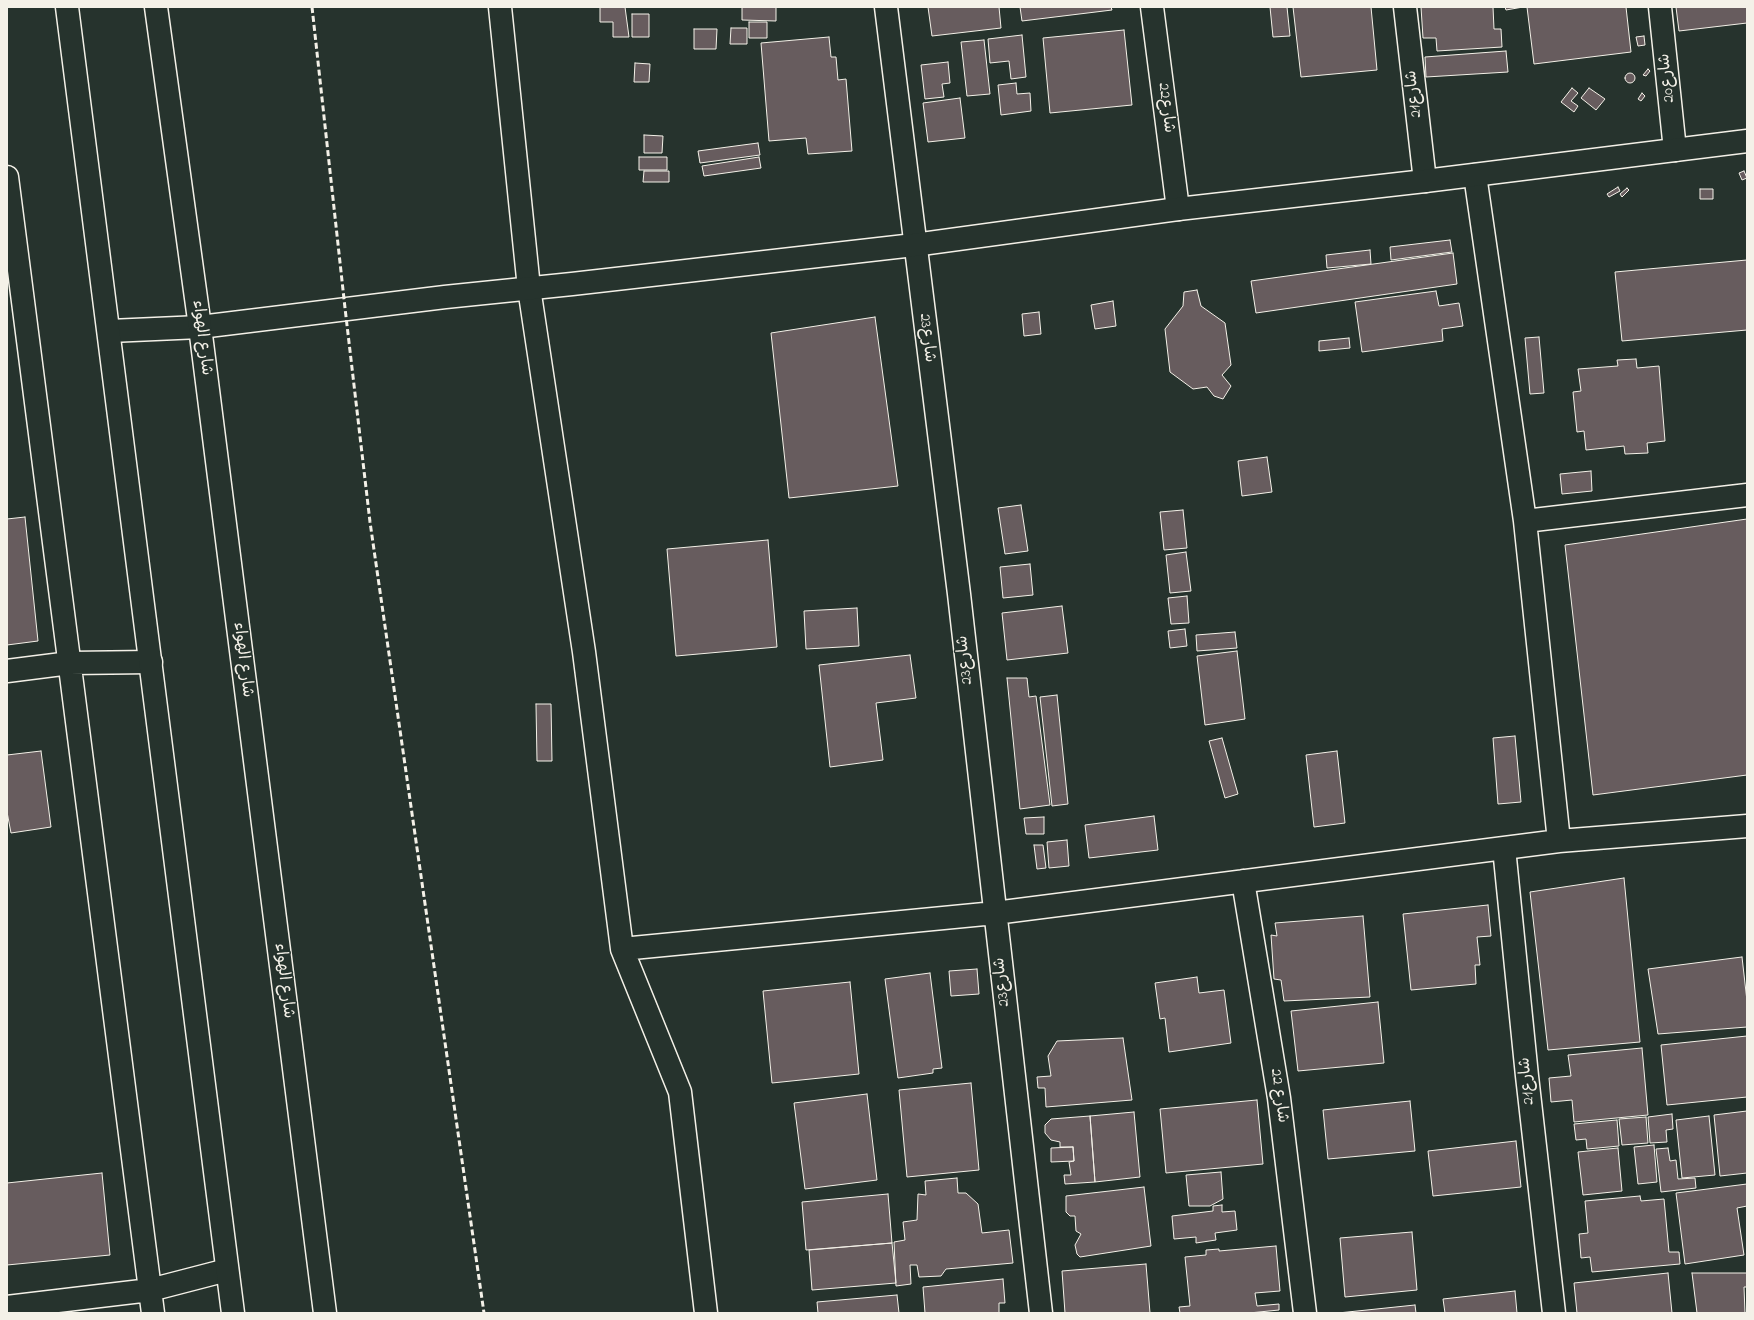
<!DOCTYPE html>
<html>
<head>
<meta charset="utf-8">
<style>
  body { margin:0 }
  #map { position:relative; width:1754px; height:1320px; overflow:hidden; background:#26332d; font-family:"Indie Flower",sans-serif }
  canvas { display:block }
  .frame { position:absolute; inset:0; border:8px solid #f4f1e8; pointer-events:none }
</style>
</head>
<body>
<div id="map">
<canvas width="1754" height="1320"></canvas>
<div class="frame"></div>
</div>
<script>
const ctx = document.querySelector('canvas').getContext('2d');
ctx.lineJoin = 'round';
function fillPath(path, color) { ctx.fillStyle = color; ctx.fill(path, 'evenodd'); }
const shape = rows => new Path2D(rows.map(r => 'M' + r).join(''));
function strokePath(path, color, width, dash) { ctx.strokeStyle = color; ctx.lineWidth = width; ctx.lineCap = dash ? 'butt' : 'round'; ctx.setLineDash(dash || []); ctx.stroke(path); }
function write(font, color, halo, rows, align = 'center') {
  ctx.font = font + ' "Indie Flower","Playpen Sans Arabic",sans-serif'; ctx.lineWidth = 3; ctx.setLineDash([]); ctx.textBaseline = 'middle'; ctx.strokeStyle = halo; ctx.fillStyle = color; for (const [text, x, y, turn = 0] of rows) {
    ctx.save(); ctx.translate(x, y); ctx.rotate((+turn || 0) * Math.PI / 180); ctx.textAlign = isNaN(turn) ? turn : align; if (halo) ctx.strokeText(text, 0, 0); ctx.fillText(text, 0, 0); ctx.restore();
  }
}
const building = shape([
  [600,7,625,7,629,37,613,37,613,22,600,22,600,7],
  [742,7,776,7,776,21,742,20,742,7],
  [928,7,999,7,1001,28,932,36,928,7],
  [1020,7,1111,7,1112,10,1022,21,1020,7],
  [1270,7,1287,7,1290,36,1273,37,1270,7],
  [1293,7,1371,7,1377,70,1301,77,1293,7],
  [1421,7,1493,7,1494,29,1501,29,1502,47,1437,51,1436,38,1423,38,1421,7],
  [1505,7,1523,7,1506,10,1505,7],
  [1527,7,1626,7,1631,52,1534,64,1527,7],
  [1676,7,1747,7,1747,23,1679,31,1676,7],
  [632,14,649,14,649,37,632,37,632,14],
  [749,22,767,22,767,38,749,38,749,22],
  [731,28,747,28,747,44,730,44,731,28],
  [694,29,717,29,716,49,694,49,694,29],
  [1124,30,1132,105,1050,113,1043,38,1124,30],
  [1022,35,1026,77,1011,79,1009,61,990,63,988,39,1022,35],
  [1644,36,1645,45,1638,46,1636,37,1644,36],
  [829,37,831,57,836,57,838,80,846,79,852,151,808,154,806,138,769,141,761,43,829,37],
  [984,40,990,94,967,96,961,42,984,40],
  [1506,51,1508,72,1426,77,1425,57,1506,51],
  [948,62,950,83,942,84,944,97,925,99,921,65,948,62],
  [635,63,650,64,649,82,634,82,635,63],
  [1648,69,1650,71,1646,76,1643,75,1648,69],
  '1625 78a5 5 0 1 1 10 0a5 5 0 1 1-10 0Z',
  [1016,83,1017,94,1030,93,1031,111,1001,115,998,85,1016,83],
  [1572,88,1578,93,1571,101,1578,106,1574,112,1561,102,1572,88],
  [1589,88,1605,99,1596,110,1581,98,1589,88],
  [1642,93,1645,96,1641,101,1638,99,1642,93],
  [960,98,965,138,928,142,923,103,960,98],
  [644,135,663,136,662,153,644,153,644,135],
  [758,143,760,155,700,163,698,151,758,143],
  [639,157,667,157,667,170,639,170,639,157],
  [759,157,761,168,704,176,702,166,759,157],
  [644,171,669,171,669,182,643,182,644,171],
  [1744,171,1747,178,1742,180,1739,173,1744,171],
  [1618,187,1620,191,1609,197,1607,194,1618,187],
  [1627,188,1629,190,1622,197,1620,194,1627,188],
  [1700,189,1713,189,1713,199,1700,199,1700,189],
  [1450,240,1452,252,1391,260,1390,247,1450,240],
  [1370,250,1371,264,1327,268,1326,255,1370,250],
  [1453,253,1457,284,1256,313,1251,281,1453,253],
  [1747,260,1747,330,1622,341,1615,272,1747,260],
  [1197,290,1201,306,1225,323,1231,365,1222,375,1231,386,1223,399,1214,396,1207,387,1193,389,1170,372,1165,329,1183,306,1184,292,1197,290],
  [1436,291,1439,306,1459,303,1463,326,1442,329,1443,341,1362,352,1355,302,1436,291],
  [1113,301,1116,326,1095,329,1091,305,1113,301],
  [1039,312,1041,334,1024,336,1022,314,1039,312],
  [875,317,898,486,789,498,771,333,875,317],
  [1539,337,1544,393,1530,394,1525,338,1539,337],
  [1349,338,1350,348,1319,351,1319,341,1349,338],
  [1636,359,1637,368,1659,366,1665,441,1647,443,1648,453,1625,454,1624,446,1586,450,1584,431,1577,432,1573,392,1581,391,1578,369,1618,366,1617,360,1636,359],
  [1267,457,1272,492,1242,496,1238,461,1267,457],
  [1591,471,1592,491,1562,494,1560,474,1591,471],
  [1021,505,1028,551,1005,554,998,508,1021,505],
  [1183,510,1187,548,1164,550,1160,512,1183,510],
  [25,517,38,641,7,645,7,519,25,517],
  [1747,519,1747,775,1593,795,1565,545,1747,519],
  [768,540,777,647,676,656,667,549,768,540],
  [1186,552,1191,591,1170,593,1166,555,1186,552],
  [1030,564,1033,595,1003,598,1000,567,1030,564],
  [1187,596,1189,623,1171,624,1168,598,1187,596],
  [1062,606,1068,653,1007,660,1002,613,1062,606],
  [857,608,859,646,806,649,804,611,857,608],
  [1185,629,1187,646,1170,648,1168,631,1185,629],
  [1235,632,1237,648,1197,651,1196,635,1235,632],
  [1237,651,1245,719,1205,725,1197,656,1237,651],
  [910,655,916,698,876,703,883,760,830,767,819,665,910,655],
  [1007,678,1027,678,1029,697,1036,696,1050,805,1020,809,1007,678],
  [1057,695,1068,804,1052,806,1040,697,1057,695],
  [536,704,551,704,552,761,537,761,536,704],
  [1515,736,1521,802,1498,804,1493,738,1515,736],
  [1222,738,1238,794,1225,798,1209,741,1222,738],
  [41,751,51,827,11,833,7,812,7,755,41,751],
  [1337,751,1345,823,1314,827,1306,755,1337,751],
  [1154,816,1158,850,1089,858,1085,825,1154,816],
  [1044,817,1044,834,1026,834,1024,818,1044,817],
  [1067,840,1069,866,1049,868,1047,842,1067,840],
  [1034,845,1043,845,1046,868,1037,869,1034,845],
  [1624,878,1640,1042,1548,1050,1530,892,1624,878],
  [1488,905,1491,936,1477,937,1480,965,1475,965,1476,984,1411,990,1403,914,1488,905],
  [1363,916,1370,997,1284,1001,1281,980,1274,979,1271,935,1277,936,1275,923,1363,916],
  [1742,957,1747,1001,1747,1027,1658,1034,1648,969,1742,957],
  [977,969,979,994,951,996,949,971,977,969],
  [930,973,942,1068,933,1069,933,1073,898,1078,885,979,930,973],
  [1197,977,1199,993,1224,990,1231,1043,1169,1052,1165,1018,1160,1019,1155,983,1197,977],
  [850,982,859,1074,772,1083,763,991,850,982],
  [1378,1002,1384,1063,1298,1071,1291,1011,1378,1002],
  [1747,1036,1747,1097,1667,1105,1661,1045,1747,1036],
  [1123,1038,1132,1100,1046,1107,1045,1088,1038,1088,1037,1077,1051,1076,1048,1056,1057,1041,1123,1038],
  [1642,1048,1648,1115,1574,1122,1572,1100,1551,1102,1549,1078,1571,1076,1568,1055,1642,1048],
  [971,1083,979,1170,907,1177,899,1090,971,1083],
  [867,1094,877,1180,805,1189,794,1103,867,1094],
  [1257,1100,1263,1164,1166,1173,1160,1109,1257,1100],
  [1410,1101,1415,1151,1328,1159,1323,1110,1410,1101],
  [1747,1111,1747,1173,1720,1176,1714,1115,1747,1111],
  [1134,1112,1140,1177,1095,1182,1090,1116,1134,1112],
  [1672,1114,1673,1129,1666,1130,1667,1142,1650,1143,1648,1117,1672,1114],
  [1090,1116,1095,1182,1065,1184,1064,1175,1071,1175,1069,1162,1074,1161,1073,1147,1060,1147,1060,1142,1051,1140,1045,1133,1045,1125,1051,1119,1090,1116],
  [1709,1116,1715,1175,1682,1178,1676,1120,1709,1116],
  [1646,1117,1648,1143,1622,1145,1619,1119,1646,1117],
  [1617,1120,1619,1146,1587,1149,1586,1139,1576,1140,1574,1124,1617,1120],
  [1516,1141,1521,1187,1433,1196,1428,1151,1516,1141],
  [1654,1145,1657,1182,1638,1184,1634,1147,1654,1145],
  [1073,1147,1074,1161,1051,1162,1051,1148,1073,1147],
  [1618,1148,1622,1191,1583,1195,1578,1152,1618,1148],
  [1668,1148,1670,1161,1676,1160,1678,1179,1695,1178,1696,1188,1661,1192,1656,1149,1668,1148],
  [1221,1172,1223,1199,1210,1206,1189,1206,1186,1175,1221,1172],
  [102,1173,110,1255,7,1265,7,1183,102,1173],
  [957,1178,958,1193,966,1193,978,1204,982,1233,1009,1230,1013,1263,946,1269,941,1276,919,1277,917,1265,910,1265,911,1284,896,1286,894,1242,905,1240,903,1222,917,1220,918,1194,926,1195,925,1181,957,1178],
  [1747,1184,1747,1206,1737,1208,1744,1255,1685,1264,1676,1193,1747,1184],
  [1144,1187,1151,1246,1080,1257,1077,1254,1075,1245,1081,1234,1076,1231,1075,1216,1070,1216,1066,1212,1066,1196,1144,1187],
  [888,1194,892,1243,806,1250,802,1202,888,1194],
  [1640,1196,1641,1201,1664,1199,1669,1252,1679,1252,1680,1264,1592,1272,1590,1257,1581,1258,1579,1234,1588,1233,1585,1201,1640,1196],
  [1222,1205,1222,1212,1235,1211,1237,1230,1215,1233,1216,1240,1196,1243,1196,1237,1174,1239,1172,1216,1213,1211,1213,1206,1222,1205],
  [1412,1232,1417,1290,1345,1297,1340,1238,1412,1232],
  [892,1243,896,1283,812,1290,809,1250,892,1243],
  [1276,1246,1280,1291,1255,1293,1257,1306,1279,1304,1279,1310,1249,1313,1180,1313,1179,1307,1190,1306,1185,1257,1206,1255,1206,1250,1219,1249,1219,1251,1276,1246],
  [1146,1264,1150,1313,1065,1313,1062,1271,1146,1264],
  [1668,1273,1672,1313,1577,1313,1574,1283,1668,1273],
  [1692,1273,1747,1273,1747,1287,1744,1287,1745,1313,1697,1313,1692,1273],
  [1003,1279,1005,1303,999,1303,999,1313,925,1313,923,1287,1003,1279],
  [1515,1291,1517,1313,1445,1313,1443,1299,1515,1291],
  [897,1295,899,1313,818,1313,817,1302,897,1295],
  [1415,1305,1416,1313,1338,1313,1415,1305]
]);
fillPath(building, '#675c5e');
strokePath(building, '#f4f1e8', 1);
const street = shape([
  [500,7,529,288,584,652,622,949,680,1092,706,1313],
  [886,7,959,594,1041,1313],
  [1152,7,1178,209],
  [1405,7,1425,181],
  [1660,7,1675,150],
  [1475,175,1525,521,1559,841],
  [7,177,153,1313],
  [1525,521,1747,495],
  [7,671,70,663,151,662],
  [1504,848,1527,1076,1554,1313],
  [1243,881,1279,1098,1305,1313],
  [622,949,995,913,1559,841,1747,826],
  [7,1307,150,1290,227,1270]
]);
const secondary = shape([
  [110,331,200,327,445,297,572,284,914,245,1178,209,1425,181,1747,141]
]);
const highway = shape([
  [67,7,233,1313],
  [156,7,200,327,325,1313]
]);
strokePath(street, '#f4f1e8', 25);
strokePath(secondary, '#f4f1e8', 25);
strokePath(highway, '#f4f1e8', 25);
strokePath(street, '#26332d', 22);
strokePath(secondary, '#26332d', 22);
strokePath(highway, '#26332d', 22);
strokePath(shape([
  [312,7,345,308,370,522,484,1313]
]), '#f4f1e8', 3, [6, 3]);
write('16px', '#f4f1e8', '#26332d', [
  ["شارع20",1668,78,-96],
  ["شارع21",1415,94,-97],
  ["شارع22",1165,108,83],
  ["شارع الهواء",201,338,83],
  ["شارع23",926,338,83],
  ["شارع الهواء",242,660,83],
  ["شارع23",966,660,-96],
  ["شارع الهواء",283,981,83],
  ["شارع23",1003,982,-96],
  ["شارع21",1528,1081,-96],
  ["شارع 22",1278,1096,82]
]);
</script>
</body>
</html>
